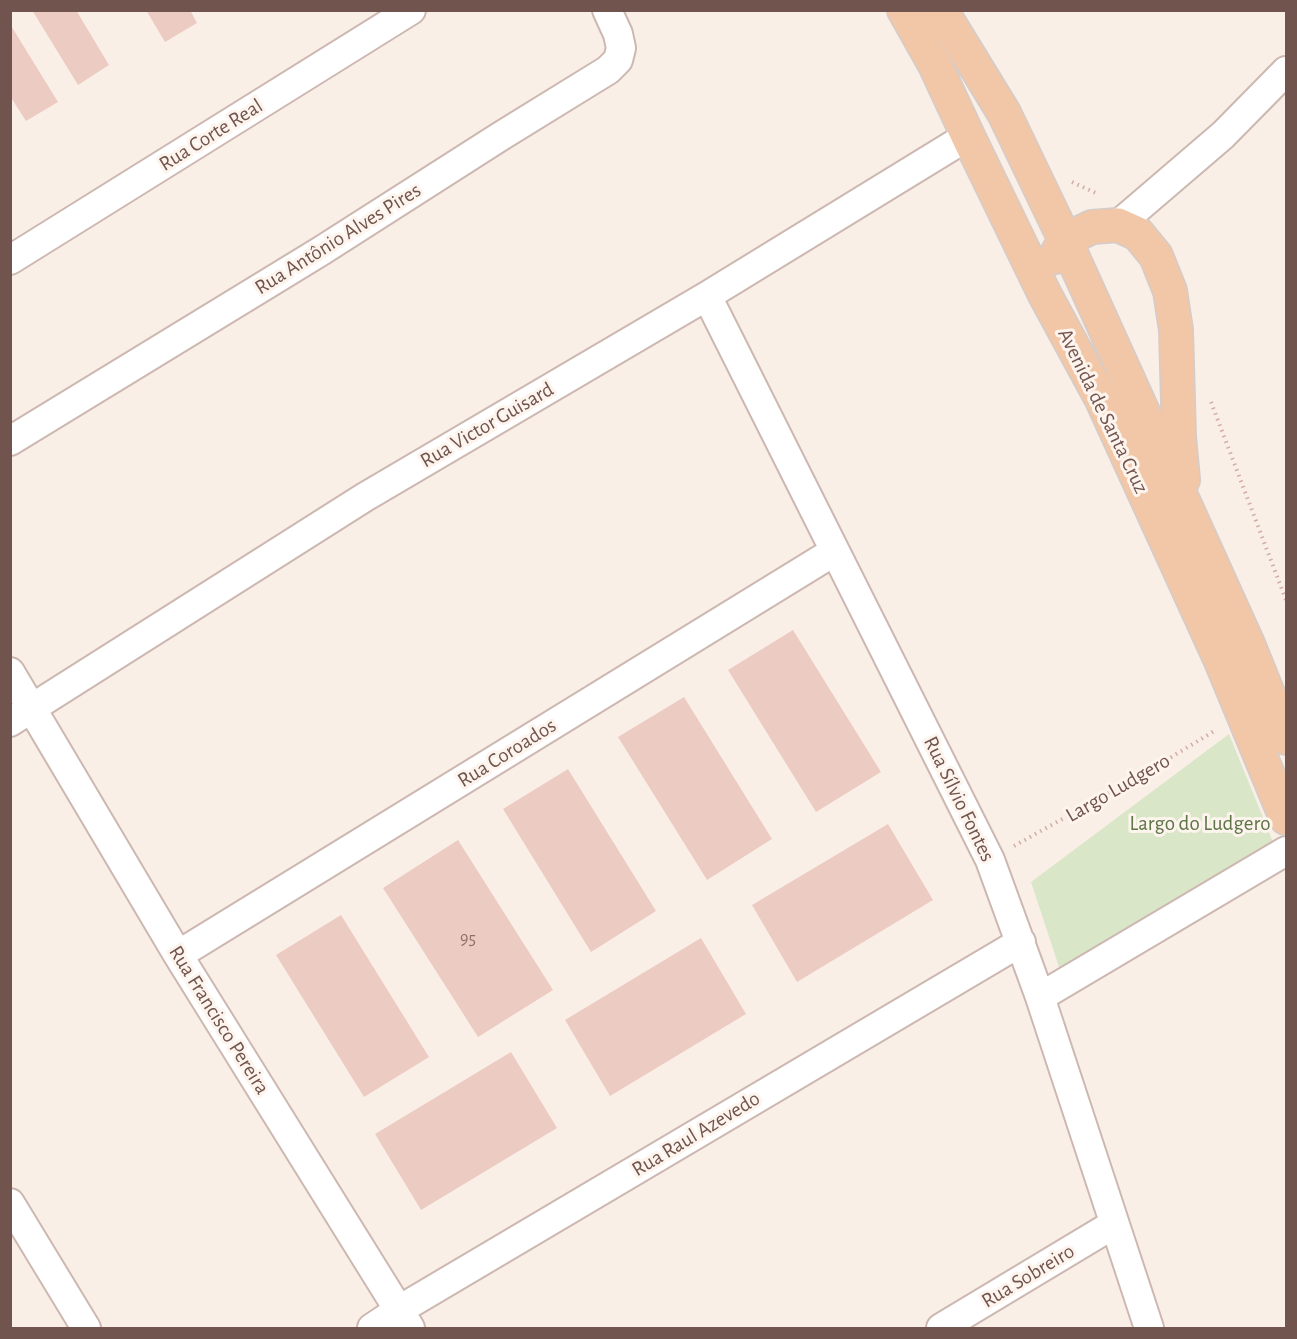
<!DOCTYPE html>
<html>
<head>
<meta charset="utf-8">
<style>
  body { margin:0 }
  #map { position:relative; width:1297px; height:1339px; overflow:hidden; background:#faefe7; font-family:"Alegreya Sans",sans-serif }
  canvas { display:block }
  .frame { position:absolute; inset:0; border:12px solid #71544e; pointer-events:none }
</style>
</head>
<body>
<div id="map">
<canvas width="1297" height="1339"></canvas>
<div class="frame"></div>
</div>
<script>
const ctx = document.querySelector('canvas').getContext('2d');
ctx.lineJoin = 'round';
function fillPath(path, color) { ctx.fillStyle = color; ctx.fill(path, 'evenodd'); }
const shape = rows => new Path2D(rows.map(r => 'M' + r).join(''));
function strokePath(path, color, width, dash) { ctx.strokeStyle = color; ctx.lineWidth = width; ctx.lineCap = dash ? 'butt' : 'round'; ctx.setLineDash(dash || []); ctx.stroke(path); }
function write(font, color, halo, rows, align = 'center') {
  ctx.font = font + ' "Alegreya Sans",sans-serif'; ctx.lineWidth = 6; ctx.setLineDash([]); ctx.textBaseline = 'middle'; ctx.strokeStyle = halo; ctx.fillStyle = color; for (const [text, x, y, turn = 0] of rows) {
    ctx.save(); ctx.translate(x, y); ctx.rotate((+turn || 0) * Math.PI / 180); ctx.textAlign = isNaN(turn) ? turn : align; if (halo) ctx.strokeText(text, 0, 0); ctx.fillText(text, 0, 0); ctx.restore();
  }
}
fillPath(shape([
  [1229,734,1273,842,1062,976,1031,882]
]), '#d9e6c7');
fillPath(shape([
  [32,10,76,10,109,65,78,85],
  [146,10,190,10,197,23,165,42],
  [10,24,58,102,26,121,10,96],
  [793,630,881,772,816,812,728,670],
  [684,697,772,839,707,880,618,737],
  [568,769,656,911,591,952,503,809],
  [888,824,933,900,797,982,752,905],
  [458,840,553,990,478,1037,383,888],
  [341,915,429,1057,364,1097,276,955],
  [701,938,746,1014,610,1096,565,1020],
  [511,1052,557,1128,421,1210,375,1134]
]), '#eccbc2');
const minor = shape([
  [1118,225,1223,135,1286,71],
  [10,260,411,10],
  [707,296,990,860,1040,997,1149,1328],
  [10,441,321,251,501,136,608,70,618,60,621,48,618,34,607,10],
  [10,672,178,955,410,1328],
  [10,722,365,497,707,296,968,136],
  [178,955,835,551],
  [1040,997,1286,851],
  [10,1203,86,1328],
  [372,1328,399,1310,1021,942],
  [941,1328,1114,1224]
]);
const major = shape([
  [904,10,935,65,968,136,1045,295,1102,400,1221,661,1286,818],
  [941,10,1004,113,1065,240,1248,644,1286,738],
  [1055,257,1065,240,1092,227,1118,225,1138,234,1156,256,1170,291,1176,330,1179,437,1183,480]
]);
strokePath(minor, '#cdb8b1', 32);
strokePath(major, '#d4ccca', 36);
strokePath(shape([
  [1072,182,1098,194],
  [1211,402,1286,600],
  [1014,846,1150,770,1216,730]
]), '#d1aea5', 4, [1.5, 4.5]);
strokePath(minor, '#fff', 28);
strokePath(major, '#f1c7a7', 33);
write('18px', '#90726b', null, [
  ["95",468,939]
]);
write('21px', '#71544e', '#fdf4ed', [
  ["Rua Corte Real",211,135,-32],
  ["Rua Antônio Alves Pires",338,239,-32],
  ["Avenida de Santa Cruz",1103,411,64],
  ["Rua Victor Guisard",487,425,-30],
  ["Rua Coroados",507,753,-32],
  ["Largo Ludgero",1118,788,-30],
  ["Rua Sílvio Fontes",959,799,64],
  ["Rua Francisco Pereira",219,1020,58],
  ["Rua Raul Azevedo",696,1134,-31],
  ["Rua Sobreiro",1028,1276,-31]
]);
write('21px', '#5e7548', '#fdf4ed', [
  ["Largo do Ludgero",1200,824]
]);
</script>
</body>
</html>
